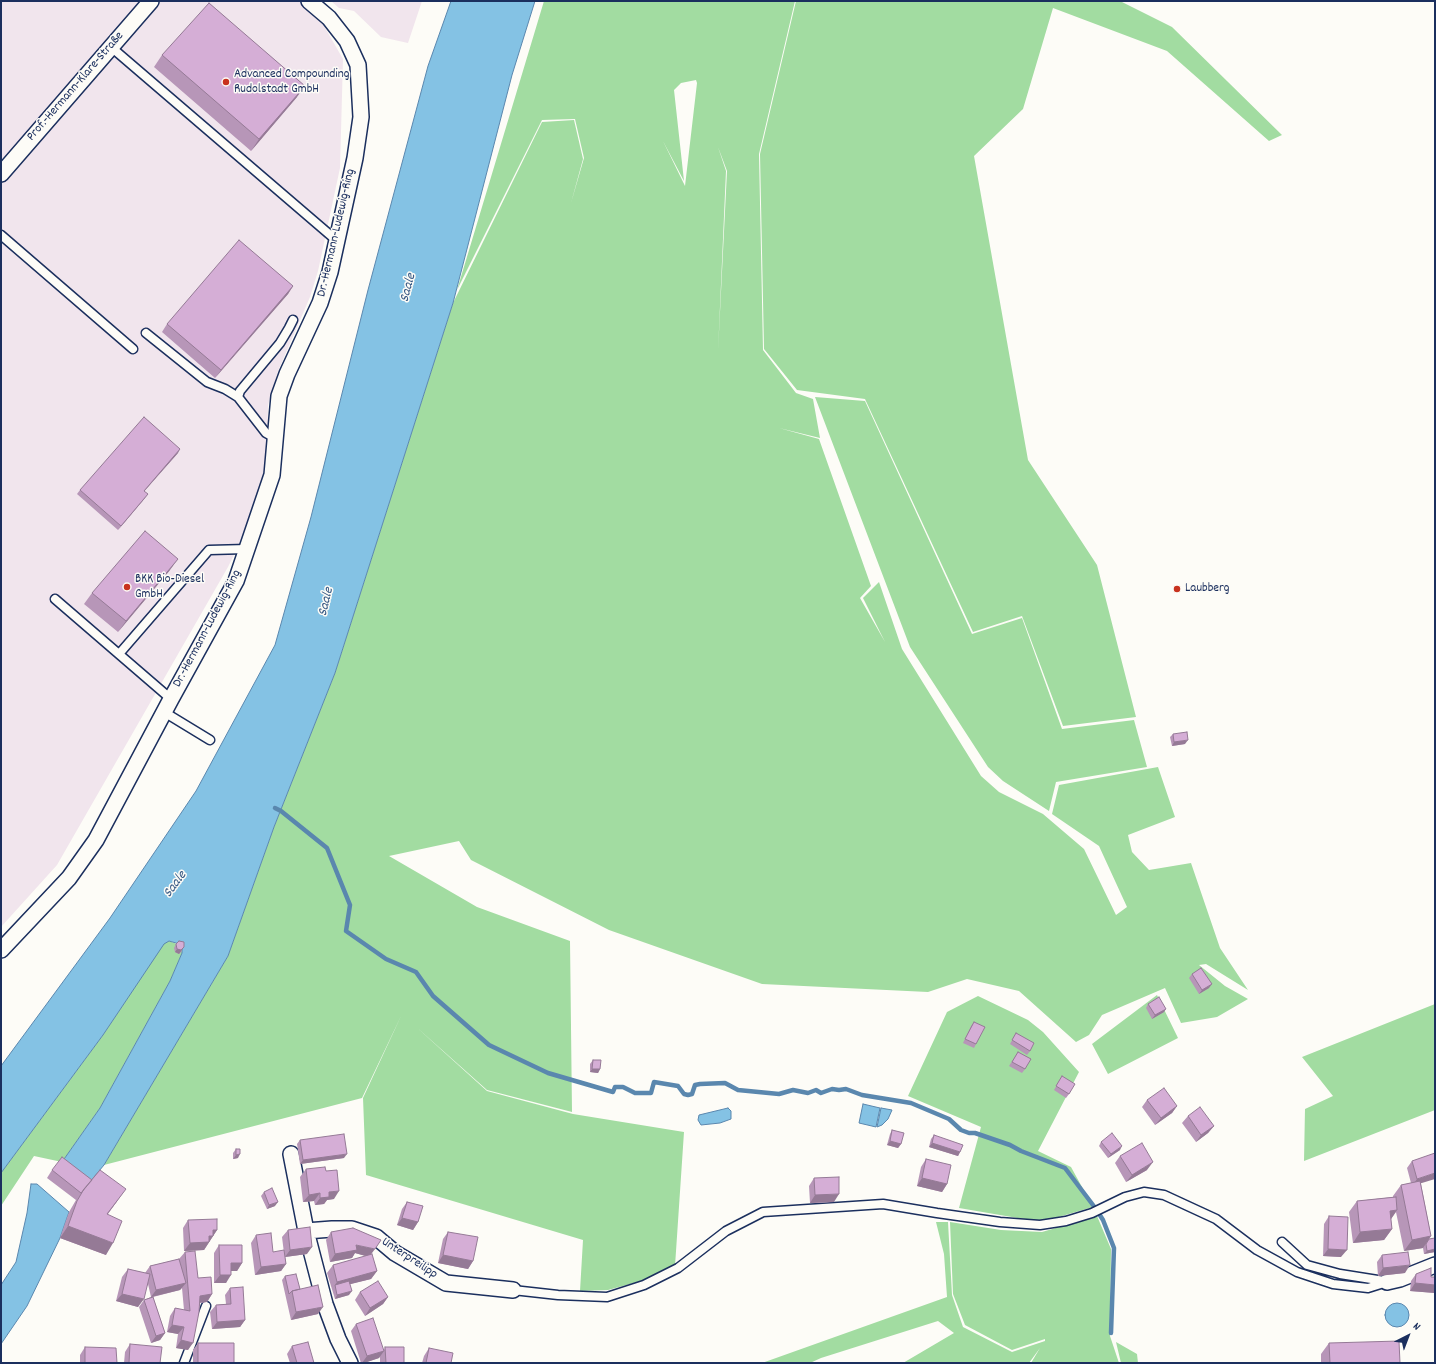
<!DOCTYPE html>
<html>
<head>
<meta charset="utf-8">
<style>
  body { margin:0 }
  #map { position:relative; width:1436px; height:1364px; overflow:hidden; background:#fdfcf7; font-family:Dekko,sans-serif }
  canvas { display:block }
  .frame { position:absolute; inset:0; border:2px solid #1b2f5e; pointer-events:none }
  .north { position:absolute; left:1388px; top:1316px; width:40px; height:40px; -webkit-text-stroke:3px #fdfcf7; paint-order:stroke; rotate:42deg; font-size:11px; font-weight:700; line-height:16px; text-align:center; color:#1b2f5e }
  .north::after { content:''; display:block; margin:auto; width:14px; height:18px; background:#1b2f5e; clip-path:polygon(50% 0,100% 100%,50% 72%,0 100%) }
</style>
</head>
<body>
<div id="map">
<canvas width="1436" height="1364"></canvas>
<div class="frame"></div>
<div class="north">N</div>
</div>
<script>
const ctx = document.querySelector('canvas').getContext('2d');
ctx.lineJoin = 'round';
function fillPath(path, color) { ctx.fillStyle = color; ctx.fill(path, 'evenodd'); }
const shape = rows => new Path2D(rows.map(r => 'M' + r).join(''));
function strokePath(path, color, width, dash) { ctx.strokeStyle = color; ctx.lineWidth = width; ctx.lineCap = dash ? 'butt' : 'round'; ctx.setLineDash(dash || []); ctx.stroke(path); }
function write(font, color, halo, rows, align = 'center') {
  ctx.font = font + ' Dekko,sans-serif'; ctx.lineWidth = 3; ctx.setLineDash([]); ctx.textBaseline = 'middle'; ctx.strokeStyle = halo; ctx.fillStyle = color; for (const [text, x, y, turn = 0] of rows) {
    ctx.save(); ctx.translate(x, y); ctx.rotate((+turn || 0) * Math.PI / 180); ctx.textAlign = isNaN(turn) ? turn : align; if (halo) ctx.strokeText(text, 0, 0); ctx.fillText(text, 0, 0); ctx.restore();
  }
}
fillPath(shape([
  [1,1,299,1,320,19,343,59,340,168,318,271,310,297,278,371,268,405,267,454,261,489,248,526,228,567,57,865,1,927],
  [331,1,422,1,408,43,381,37,354,11,339,8]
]), '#f1e5ed');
fillPath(shape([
  [544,1,795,1,759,154,763,350,796,393,813,399,820,438,779,428,819,439,871,586,860,598,885,642,863,598,879,582,902,649,981,776,999,792,1043,814,1084,849,1116,915,1127,907,1099,846,1052,814,1059,785,1158,767,1175,817,1128,835,1132,852,1149,870,1191,863,1220,948,1248,990,1206,964,1199,965,1225,986,1248,999,1217,1017,1181,1023,1165,988,1102,1015,1089,1035,1076,1042,1019,991,967,979,928,992,762,984,609,930,471,860,459,841,389,856,477,907,570,941,572,1112,487,1090,414,1025,487,1091,573,1114,684,1132,675,1266,641,1281,608,1290,580,1291,583,1240,366,1175,363,1098,402,1014,362,1098,104,1165,228,956,274,827,335,673,453,303,542,122,574,120,583,159,571,203,584,158,575,119,542,120,457,290],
  [696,80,697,83,685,186,663,141,684,181,674,90,681,83],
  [718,147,727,171,718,352,726,171],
  [796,1,1120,1,1172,27,1282,135,1269,141,1167,51,1053,8,1023,109,974,156,1028,460,1097,565,1136,717,1063,726,1022,616,973,632,865,399,797,390,764,349,760,154],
  [815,397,865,401,972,634,1022,618,1062,729,1134,720,1147,767,1056,782,1049,811,1003,781,988,767,910,647],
  [169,941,182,946,182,953,170,981,100,1108,62,1162,34,1156,1,1206,1,1173,103,1035,164,943],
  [1157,995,1178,1038,1108,1074,1092,1044],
  [978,996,1028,1020,1043,1032,1079,1072,1038,1151,1071,1167,1093,1207,1041,1222,959,1208,981,1127,908,1096,947,1012],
  [1435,1004,1435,1110,1304,1161,1305,1109,1333,1096,1302,1057],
  [1097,1216,1111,1249,1110,1336,1119,1363,1031,1363,1040,1348,1029,1363,903,1363,954,1333,938,1321,821,1358,810,1363,762,1363,947,1297,944,1254,936,1222,948,1222,952,1295,963,1327,1012,1352,1045,1341,1045,1339,1012,1350,965,1325,953,1294,950,1222,1001,1230,1042,1232],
  [1116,1342,1137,1354,1138,1363,1121,1363]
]), '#a2dca1');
const water = shape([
  [451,1,535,1,512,75,453,303,335,673,274,827,228,956,104,1165,89,1183,62,1162,100,1108,170,981,182,953,182,946,176,943,169,941,164,944,103,1035,1,1173,1,1066,110,918,196,791,275,645,311,517,368,290,428,66,451,1],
  [863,1104,880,1108,876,1127,859,1123,863,1104],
  [728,1108,731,1111,731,1119,720,1123,701,1125,698,1120,699,1115,728,1108],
  [881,1108,892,1110,888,1119,882,1125,877,1127,881,1108],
  [31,1184,37,1184,69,1212,60,1238,27,1306,1,1344,1,1285,16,1262,27,1213,31,1184],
  '1385 1315a12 12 0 1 1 24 0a12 12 0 1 1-24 0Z'
]);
fillPath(water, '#84c2e4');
strokePath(water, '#5a87ae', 1);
strokePath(shape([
  [275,808,281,811,327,848,350,905,346,931,386,959,416,972,433,996,489,1045,548,1073,613,1092,615,1087,623,1087,635,1093,651,1093,654,1082,678,1086,684,1094,688,1095,692,1094,695,1085,700,1084,725,1083,738,1090,779,1094,793,1090,808,1093,816,1090,821,1093,832,1089,839,1090,846,1089,862,1095,911,1103,949,1119,961,1130,969,1133,975,1133,1010,1145,1021,1151,1065,1168,1096,1209,1103,1220,1114,1248,1111,1333]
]), '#5a87ae', 4.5);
const lane = shape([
  [111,47,336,240],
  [1,235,133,349],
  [146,333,207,382,225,389,238,397,266,433,275,438],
  [238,397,240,391,280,343,289,328,293,320],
  [55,599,171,699],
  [119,654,209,550,247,549],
  [164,712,210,740],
  [1282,1242,1307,1265,1340,1274,1384,1281],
  [513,1290,558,1295,607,1297,644,1285,678,1268,726,1231,763,1212,883,1204,937,1213,1000,1222,1040,1225,1066,1221,1092,1213,1125,1197,1144,1192,1164,1195,1216,1219,1257,1250,1297,1272,1333,1284,1368,1288,1387,1282],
  [184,1363,206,1306]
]);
const street = shape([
  [1,174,151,1],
  [1,950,69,878,96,840,171,699,236,581,272,475,279,396,287,374,320,303,330,272,355,158,361,117,358,65,347,41,329,18,309,1],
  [291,1154,306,1231,325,1304,338,1339,350,1363],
  [306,1231,332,1229,352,1229,376,1237,395,1253,446,1283,513,1290],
  [1387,1282,1400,1279,1435,1265]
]);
strokePath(lane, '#1b2f5e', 11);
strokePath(street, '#1b2f5e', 18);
strokePath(lane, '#fdfcf7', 8);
strokePath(street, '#fdfcf7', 15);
fillPath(shape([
  [162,55,297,97,251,151,154,67],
  [293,286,288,294,215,378,162,332,167,324],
  [178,453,144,491,145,498,118,530,77,494,80,490],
  [170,570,118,632,84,604,92,593],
  [1173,734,1185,744,1172,746,1170,737],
  [176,944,182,951,179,954,175,952,174,948],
  [1192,974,1209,988,1199,994,1189,978],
  [1148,1004,1164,1012,1152,1019,1146,1008],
  [974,1022,976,1044,974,1048,963,1043,971,1026],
  [1016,1033,1030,1051,1027,1055,1010,1044],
  [1018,1052,1025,1069,1022,1073,1009,1066],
  [593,1060,600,1069,598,1073,590,1072,590,1064],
  [1062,1076,1069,1094,1066,1098,1054,1090],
  [1147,1100,1177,1106,1172,1113,1155,1125,1142,1107],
  [1188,1116,1214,1126,1208,1133,1196,1142,1182,1123],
  [892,1130,901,1144,898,1148,887,1145,890,1134],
  [934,1135,960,1152,958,1156,929,1147,931,1139],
  [300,1140,344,1158,300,1164,297,1144],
  [1101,1142,1120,1150,1108,1158,1099,1146],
  [236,1149,238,1158,233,1159,233,1153],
  [1120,1156,1147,1170,1126,1182,1115,1163],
  [926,1159,947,1184,942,1192,917,1186,921,1167],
  [1412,1161,1421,1184,1431,1236,1429,1239,1435,1252,1424,1254,1423,1248,1404,1251,1396,1212,1391,1219,1392,1229,1384,1240,1353,1243,1349,1212,1357,1201,1393,1197,1393,1196,1401,1185,1411,1183,1407,1168],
  [306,1169,326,1171,334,1199,327,1200,324,1204,315,1205,314,1201,303,1202,300,1177],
  [52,1170,118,1200,108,1214,106,1255,60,1238,69,1212,76,1200,47,1178],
  [814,1178,834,1202,810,1203,809,1186],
  [264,1192,275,1206,267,1209,261,1196],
  [407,1202,418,1222,413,1230,397,1225,402,1209],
  [1329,1216,1341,1257,1323,1256,1324,1224],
  [188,1220,217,1230,204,1250,184,1251,183,1228],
  [288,1230,307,1254,285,1257,286,1264,281,1271,255,1275,251,1243,256,1235,273,1252,284,1253,282,1237],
  [331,1232,371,1255,377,1271,371,1279,350,1284,349,1295,335,1299,327,1273,333,1265,366,1256,355,1253,352,1258,330,1262,326,1240],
  [448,1232,473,1261,468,1269,438,1263,443,1239],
  [219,1245,242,1263,237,1271,231,1271,226,1283,214,1283,214,1253],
  [185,1252,198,1278,212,1294,207,1302,200,1303,188,1350,176,1348,178,1334,167,1332,170,1316,175,1308,184,1310,182,1288,180,1290,153,1297,165,1333,160,1340,151,1343,139,1307,144,1300,151,1297,148,1284,138,1307,116,1301,122,1277,128,1269,145,1273,150,1266,179,1259],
  [1382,1255,1405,1273,1378,1276,1377,1262],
  [1416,1274,1431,1277,1435,1277,1435,1293,1410,1291,1411,1281],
  [285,1276,300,1289,318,1314,291,1320,282,1280],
  [230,1288,245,1320,240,1327,212,1329,210,1312,216,1305,226,1304,225,1295],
  [360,1292,388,1297,383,1304,365,1316,355,1300],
  [356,1324,384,1350,385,1347,404,1363,380,1363,380,1356,379,1358,364,1363,361,1363,351,1331],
  [198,1343,234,1363,193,1363,193,1350],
  [1329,1343,1400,1363,1321,1363,1321,1354],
  [130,1344,160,1363,124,1363,125,1352],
  [292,1346,314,1363,290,1363,287,1354],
  [85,1347,117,1363,80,1363,80,1355],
  [429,1348,451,1363,422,1363,424,1356]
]), '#b796b8');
fillPath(shape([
  [305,86,297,97,251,151,259,139],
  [293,286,288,294,215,378,221,370],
  [180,449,178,453,141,495,144,491],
  [148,494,145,498,118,530,121,526],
  [178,559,170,570,118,632,126,621],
  [1188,740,1185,744,1172,746,1174,742],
  [184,947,179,954,175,952,177,949],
  [1212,984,1209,988,1199,994,1202,990],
  [1166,1009,1164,1012,1152,1019,1155,1015],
  [592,1069,600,1069,598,1073,590,1072],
  [1177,1106,1172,1113,1155,1125,1161,1118],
  [1214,1126,1208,1133,1196,1142,1201,1135],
  [890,1141,901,1144,898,1148,887,1145],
  [932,1143,960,1152,958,1156,929,1147],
  [1122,1146,1120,1150,1108,1158,1111,1154],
  [240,1154,238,1158,233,1159,236,1155],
  [347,1154,344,1158,300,1164,303,1160],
  [1153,1162,1147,1170,1126,1182,1132,1175],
  [1435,1173,1435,1179,1412,1186,1417,1179],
  [922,1178,947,1184,942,1192,917,1186],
  [126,1189,118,1200,99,1225,107,1214],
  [339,1191,334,1199,327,1200,324,1204,315,1205,320,1198,329,1192],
  [320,1193,314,1201,303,1202,309,1195],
  [839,1194,834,1202,810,1203,815,1195],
  [278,1202,275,1206,267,1209,269,1205],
  [1397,1210,1389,1222,1390,1211],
  [402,1218,418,1222,413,1230,397,1225],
  [68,1226,113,1243,106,1255,60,1238],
  [1392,1229,1384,1240,1353,1243,1360,1232],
  [213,1230,217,1230,204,1250,184,1251,190,1243],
  [1431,1236,1423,1248,1404,1251,1412,1240],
  [356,1245,375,1249,369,1257,355,1253,352,1258,330,1262,335,1254],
  [312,1247,307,1254,285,1257,290,1250],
  [1328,1249,1347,1250,1341,1257,1323,1256],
  [1435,1249,1435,1252,1424,1254,1427,1251],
  [443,1255,473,1261,468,1269,438,1263],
  [231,1263,242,1263,237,1271,226,1271],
  [286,1264,281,1271,255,1275,261,1267],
  [1410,1265,1405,1273,1378,1276,1383,1268],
  [377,1271,371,1279,335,1288,335,1285,337,1282],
  [220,1275,231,1275,226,1283,214,1283],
  [186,1283,180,1290,151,1297,156,1290],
  [1415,1283,1435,1285,1435,1293,1410,1291],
  [352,1291,349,1295,335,1299,337,1295],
  [122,1294,144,1299,138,1307,116,1301],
  [212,1294,207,1302,195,1303,200,1296],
  [388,1297,383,1304,365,1316,370,1308],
  [323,1307,318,1314,291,1320,296,1312],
  [245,1320,240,1327,212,1329,217,1322],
  [172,1325,184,1327,178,1334,167,1332],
  [165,1333,160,1340,151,1343,156,1336],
  [181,1340,193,1343,188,1350,176,1348],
  [384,1351,379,1358,364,1363,362,1363,367,1356]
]), '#957a96');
const building = shape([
  [209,3,305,86,259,139,162,55,209,3],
  [239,240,293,286,221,370,167,324,239,240],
  [144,417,180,449,144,491,148,494,121,526,80,490,144,417],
  [145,531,178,559,126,621,92,593,145,531],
  [1187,732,1188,740,1174,742,1173,734,1187,732],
  [179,941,184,942,184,947,181,950,177,949,176,944,179,941],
  [1201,968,1212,984,1202,990,1192,974,1201,968],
  [1159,997,1166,1009,1155,1015,1148,1004,1159,997],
  [974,1022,985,1027,976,1044,965,1039,974,1022],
  [1016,1033,1034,1043,1030,1051,1012,1040,1016,1033],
  [1018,1052,1031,1059,1025,1069,1012,1062,1018,1052],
  [593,1060,601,1060,600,1069,592,1069,593,1060],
  [1062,1076,1075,1084,1069,1094,1056,1086,1062,1076],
  [1164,1088,1177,1106,1161,1118,1147,1100,1164,1088],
  [1200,1107,1214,1126,1201,1135,1188,1116,1200,1107],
  [892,1130,904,1133,901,1144,890,1141,892,1130],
  [1112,1133,1122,1146,1111,1154,1101,1142,1112,1133],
  [344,1134,347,1154,303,1160,300,1140,344,1134],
  [934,1135,963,1145,960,1152,932,1143,934,1135],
  [1142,1143,1153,1162,1132,1175,1120,1156,1142,1143],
  [236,1149,240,1149,240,1154,236,1155,236,1149],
  [1435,1153,1435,1173,1417,1179,1412,1161,1435,1153],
  [62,1157,92,1180,81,1193,52,1170,62,1157],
  [926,1159,951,1165,947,1184,922,1178,926,1159],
  [325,1167,326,1171,337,1170,339,1191,329,1192,329,1197,320,1198,320,1193,309,1195,306,1169,325,1167],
  [100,1170,126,1189,107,1214,122,1221,113,1243,68,1226,77,1201,84,1189,100,1170],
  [839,1177,839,1194,815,1195,814,1178,839,1177],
  [1420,1181,1431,1236,1412,1240,1401,1185,1420,1181],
  [272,1188,278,1202,269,1205,264,1192,272,1188],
  [1396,1197,1397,1210,1390,1211,1392,1229,1360,1232,1357,1201,1396,1197],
  [407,1202,423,1206,418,1222,402,1218,407,1202],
  [1329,1216,1348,1217,1347,1250,1328,1249,1329,1216],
  [217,1219,217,1230,213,1230,213,1236,209,1236,209,1242,190,1243,188,1220,217,1219],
  [310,1227,312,1247,290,1250,288,1230,310,1227],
  [353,1228,381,1240,375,1249,356,1245,357,1250,335,1254,331,1232,353,1228],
  [448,1232,478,1237,473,1261,443,1255,448,1232],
  [271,1233,273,1252,284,1250,286,1264,261,1267,256,1235,271,1233],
  [1435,1238,1435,1249,1427,1251,1426,1244,1429,1239,1435,1238],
  [219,1245,242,1245,242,1263,231,1263,231,1275,220,1275,219,1245],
  [195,1251,198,1278,211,1277,212,1294,200,1296,199,1312,193,1343,181,1340,184,1327,172,1325,175,1308,190,1311,185,1252,195,1251],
  [1408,1252,1410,1265,1383,1268,1382,1255,1408,1252],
  [372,1254,377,1271,337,1282,333,1265,372,1254],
  [179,1259,186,1283,156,1290,150,1266,179,1259],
  [1431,1268,1431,1277,1435,1277,1435,1285,1415,1283,1416,1274,1431,1268],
  [128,1269,150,1274,144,1299,122,1294,128,1269],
  [296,1274,300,1289,292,1291,289,1294,285,1276,296,1274],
  [349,1281,352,1291,337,1295,335,1285,349,1281],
  [378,1281,388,1297,370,1308,360,1292,378,1281],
  [318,1285,323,1307,296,1312,292,1291,318,1285],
  [243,1287,245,1320,217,1322,216,1305,231,1304,230,1288,243,1287],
  [153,1297,165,1333,156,1336,144,1300,153,1297],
  [373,1318,384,1351,367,1356,356,1324,373,1318],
  [1399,1341,1400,1363,1330,1363,1329,1343,1399,1341],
  [308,1342,314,1363,297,1363,292,1346,308,1342],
  [198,1343,234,1343,234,1363,198,1363,198,1343],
  [130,1344,162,1347,160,1363,129,1363,130,1344],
  [85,1347,116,1348,117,1363,85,1363,85,1347],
  [385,1347,404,1347,404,1363,386,1363,385,1347],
  [429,1348,453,1353,451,1363,426,1363,429,1348]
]);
fillPath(building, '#d5aed6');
strokePath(building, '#957a96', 1);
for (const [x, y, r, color] of [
  [226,82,4,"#c8321e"],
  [127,587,4,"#c8321e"],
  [1177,589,4,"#c8321e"]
]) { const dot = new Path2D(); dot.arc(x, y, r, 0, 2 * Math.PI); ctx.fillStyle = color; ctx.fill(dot); strokePath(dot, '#fdfcf7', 1.5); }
write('13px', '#1b2f5e', '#fdfcf7', [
  ["Advanced Compounding",234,75],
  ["Rudolstadt GmbH",234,90],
  ["BKK Bio-Diesel",135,580],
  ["GmbH",135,595],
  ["Laubberg",1185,589]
], 'left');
write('13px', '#1b2f5e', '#fdfcf7', [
  ["Prof.-Hermann-Klare-Straße",76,87,-49],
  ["Dr.-Hermann-Ludewig-Ring",337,233,-77],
  ["Dr.-Hermann-Ludewig-Ring",208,629,-62],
  ["Unterpreilipp",409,1259,33]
]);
write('italic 14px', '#3a5b86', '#fdfcf7', [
  ["Saale",409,288,-75],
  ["Saale",327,602,-76],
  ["Saale",176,885,-54]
]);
</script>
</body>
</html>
